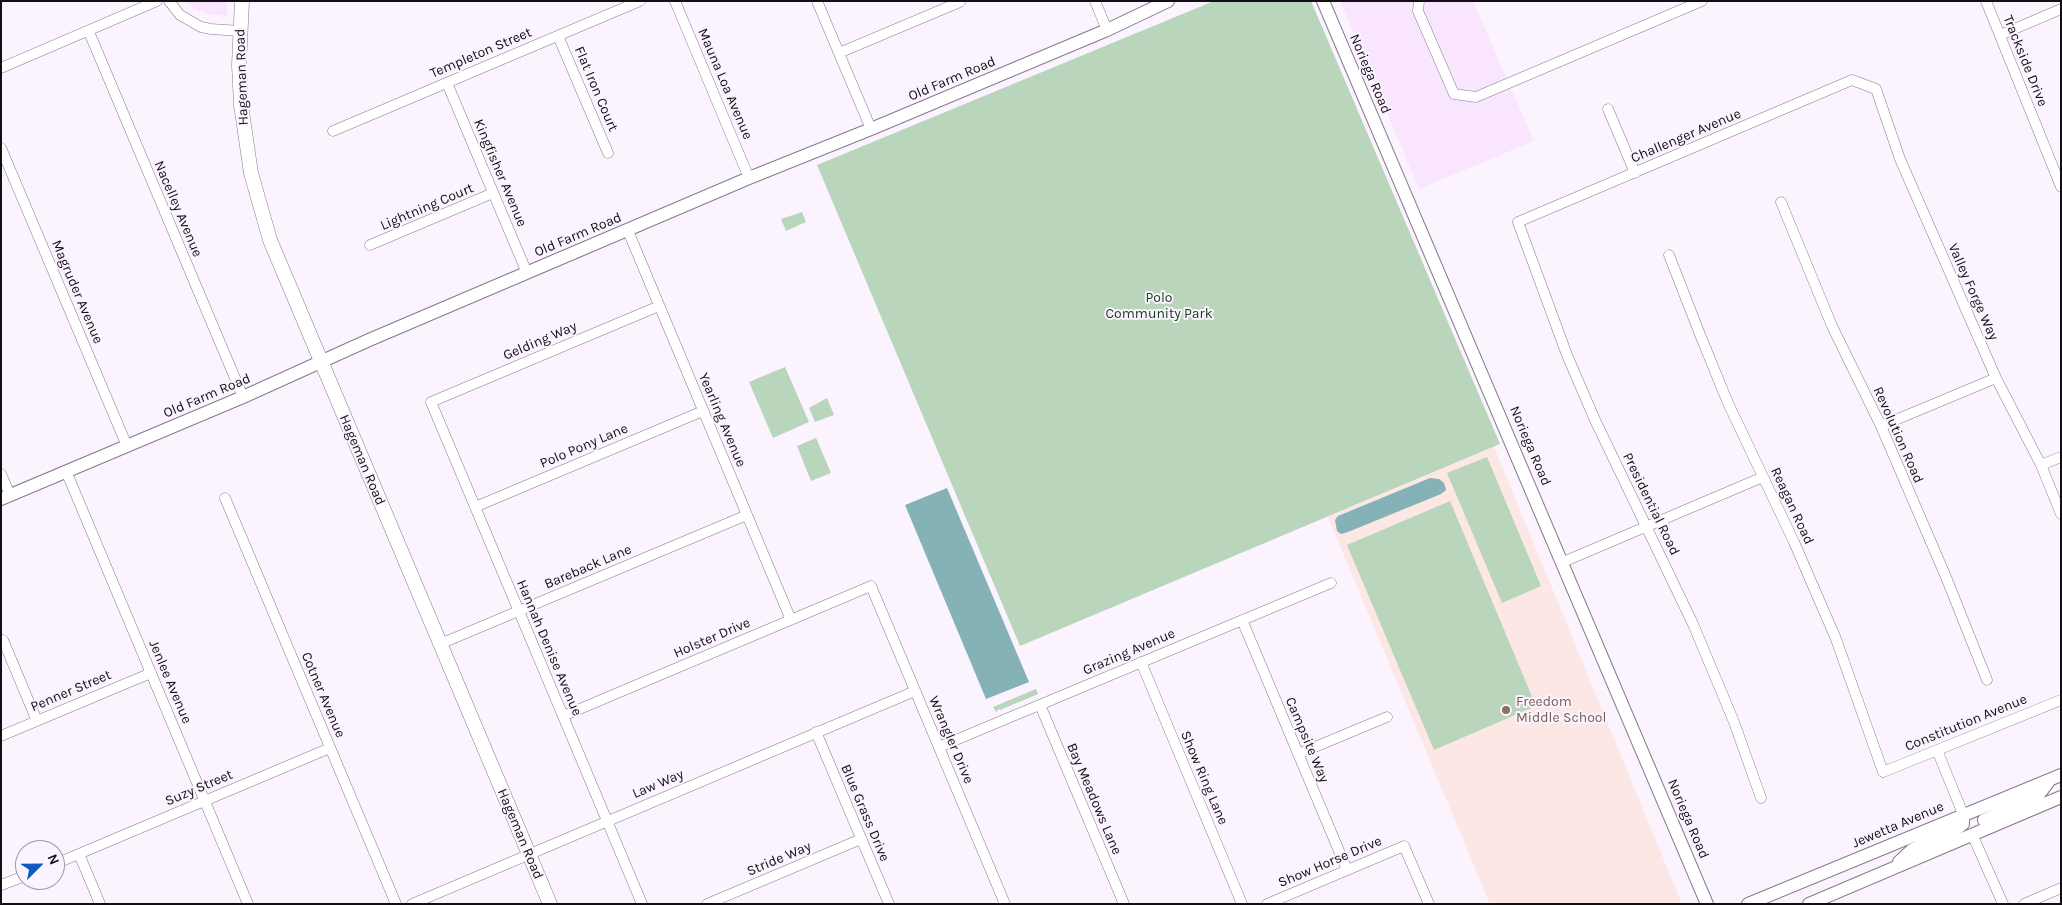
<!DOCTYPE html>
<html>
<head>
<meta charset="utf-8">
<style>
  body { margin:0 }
  #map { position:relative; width:2062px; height:905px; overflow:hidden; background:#fbf3fe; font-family:Karla,sans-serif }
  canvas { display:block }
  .frame { position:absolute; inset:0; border:2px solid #130e14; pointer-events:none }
  .north { position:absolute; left:15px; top:840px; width:50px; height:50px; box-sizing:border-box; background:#fbf3fe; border:1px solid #9e97a0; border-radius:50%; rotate:67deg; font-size:14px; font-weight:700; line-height:20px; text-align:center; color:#130e14 }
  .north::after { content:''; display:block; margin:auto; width:18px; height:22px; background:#1157c1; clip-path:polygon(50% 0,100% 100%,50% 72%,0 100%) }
</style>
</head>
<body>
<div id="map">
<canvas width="2062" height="905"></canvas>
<div class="frame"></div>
<div class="north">N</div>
</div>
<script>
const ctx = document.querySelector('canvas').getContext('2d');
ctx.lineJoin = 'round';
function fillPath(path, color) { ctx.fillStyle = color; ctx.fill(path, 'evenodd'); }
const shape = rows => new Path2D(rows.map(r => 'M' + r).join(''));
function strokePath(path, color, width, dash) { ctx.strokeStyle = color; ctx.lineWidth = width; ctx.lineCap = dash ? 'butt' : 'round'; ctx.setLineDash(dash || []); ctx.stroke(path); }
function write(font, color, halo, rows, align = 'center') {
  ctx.font = font + ' Karla,sans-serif'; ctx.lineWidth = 4; ctx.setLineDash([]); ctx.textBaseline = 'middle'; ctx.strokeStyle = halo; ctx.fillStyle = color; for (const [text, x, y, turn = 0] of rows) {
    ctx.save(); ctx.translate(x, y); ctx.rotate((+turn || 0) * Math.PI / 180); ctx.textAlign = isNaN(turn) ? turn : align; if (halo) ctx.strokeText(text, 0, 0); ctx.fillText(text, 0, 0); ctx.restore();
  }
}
fillPath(shape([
  [185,1,226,1,228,16,208,14,199,11],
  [1340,1,1473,1,1534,141,1419,189]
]), '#f9e6fe');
fillPath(shape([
  [1494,447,1682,904,1490,904,1328,517]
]), '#fce7e4');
fillPath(shape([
  [1214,1,1311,1,1500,444,1020,646,817,165],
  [802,212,806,222,786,231,781,219],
  [785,367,809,422,773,438,749,382],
  [827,398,834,415,815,422,809,408],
  [816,438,831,473,811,481,797,446],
  [1487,457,1541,586,1502,603,1447,473],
  [1450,501,1536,706,1434,750,1347,545],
  [1036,689,1038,694,1000,710,999,709,996,712,993,707]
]), '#b9d5bb');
fillPath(shape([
  [1430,478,1439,479,1444,483,1446,490,1441,494,1348,532,1341,534,1337,531,1335,520,1338,516],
  [947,488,1029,682,986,699,905,505]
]), '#85b2b6');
const minor = shape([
  [169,1,180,15,201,27,211,29,240,31],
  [675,1,749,178],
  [817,1,871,129],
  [1095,1,1107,30],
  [1419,1,1418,11,1454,94,1476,97,1702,1],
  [1986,1,2061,187],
  [89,32,243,397],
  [2000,35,2061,9],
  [558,36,608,153],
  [839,53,960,2],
  [1,68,157,1],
  [447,83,527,273],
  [1608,109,1635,173],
  [333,131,640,1],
  [1,148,127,446],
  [1781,202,1832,326,1881,426,1946,577,1987,680],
  [628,231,791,620],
  [370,245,493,193],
  [1669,255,1701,337,1728,403,1794,542,1836,639,1883,772,2061,700],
  [1881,426,1996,378],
  [2041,465,2061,457],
  [66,471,248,904],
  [1,474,10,495],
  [225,498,396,904],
  [475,507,703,411],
  [1563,562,1763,477],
  [1242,620,1347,870],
  [3,640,37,721],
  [440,644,747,515],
  [1141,662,1242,904],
  [1040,705,1124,904],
  [563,716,871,586,1005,904],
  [816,732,889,904],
  [1,736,151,673],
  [939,747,1331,583],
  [1937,750,1963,814],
  [1298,754,1387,717],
  [1761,798,1734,722,1693,624,1595,420,1567,355,1518,222,1852,80,1876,89,1900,159,1996,378,2041,465,2061,514],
  [1972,834,2003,904],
  [79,854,100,904],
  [55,864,330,748],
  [1,885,25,876],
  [412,904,915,691],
  [642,904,431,402,659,306],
  [707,904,861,839],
  [1267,904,1404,846,1429,904],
  [2024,904,2061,888]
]);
const tertiary = shape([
  [1323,1,1707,904],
  [1,499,243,397,369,340,749,178,871,129,1107,30,1168,1],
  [1984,820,2037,797,2049,781],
  [1899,862,1912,850,1959,827,1963,824,1963,814],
  [1748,904,2061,775],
  [1809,904,2061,797]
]);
const secondary = shape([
  [242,1,239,65,241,105,251,173,270,240,550,904]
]);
strokePath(minor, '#867a8a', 11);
strokePath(tertiary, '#867a8a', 14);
strokePath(secondary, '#867a8a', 15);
strokePath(minor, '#fff', 10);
strokePath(tertiary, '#fff', 12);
strokePath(secondary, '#fff', 14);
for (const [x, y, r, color] of [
  [1506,710,5,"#8d6e63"]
]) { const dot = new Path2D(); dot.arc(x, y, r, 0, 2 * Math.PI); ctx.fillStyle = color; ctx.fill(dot); strokePath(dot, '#fbf3fe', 2); }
write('14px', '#130e14', '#fbf3fe', [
  ["Templeton Street",481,53,-23],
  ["Trackside Drive",2025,61,68],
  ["Noriega Road",1370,74,67],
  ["Hageman Road",242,77,-92],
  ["Old Farm Road",952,79,-23],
  ["Mauna Loa Avenue",725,84,67],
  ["Flat Iron Court",596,89,67],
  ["Challenger Avenue",1686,136,-23],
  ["Kingfisher Avenue",500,173,67],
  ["Lightning Court",427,207,-23],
  ["Nacelley Avenue",178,209,67],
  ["Old Farm Road",578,235,-23],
  ["Magruder Avenue",77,292,67],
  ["Valley Forge Way",1973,292,66],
  ["Gelding Way",540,341,-23],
  ["Old Farm Road",207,396,-23],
  ["Yearling Avenue",722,420,67],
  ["Revolution Road",1898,435,66],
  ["Polo Pony Lane",584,446,-23],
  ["Noriega Road",1530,446,67],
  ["Hageman Road",362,460,67],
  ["Presidential Road",1651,504,64],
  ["Reagan Road",1792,506,65],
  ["Bareback Lane",588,567,-23],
  ["Holster Drive",712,638,-23],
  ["Hannah Denise Avenue",549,648,67],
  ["Grazing Avenue",1129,652,-23],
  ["Jenlee Avenue",170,682,67],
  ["Penner Street",71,691,-23],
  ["Cotner Avenue",323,695,67],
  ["Constitution Avenue",1966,723,-22],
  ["Wrangler Drive",951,740,67],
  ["Campsite Way",1307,740,67],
  ["Show Ring Lane",1204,778,67],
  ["Law Way",658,784,-23],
  ["Suzy Street",199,788,-23],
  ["Bay Meadows Lane",1094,799,67],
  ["Blue Grass Drive",865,813,67],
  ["Noriega Road",1688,819,67],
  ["Jewetta Avenue",1898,825,-23],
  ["Hageman Road",520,834,67],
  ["Stride Way",779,859,-23],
  ["Show Horse Drive",1330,862,-23]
]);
write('14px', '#17421e', '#fbf3fe', [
  ["Polo",1159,298],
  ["Community Park",1159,314]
]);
write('14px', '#785e54', '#fbf3fe', [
  ["Freedom",1516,702],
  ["Middle School",1516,718]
], 'left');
</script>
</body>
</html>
